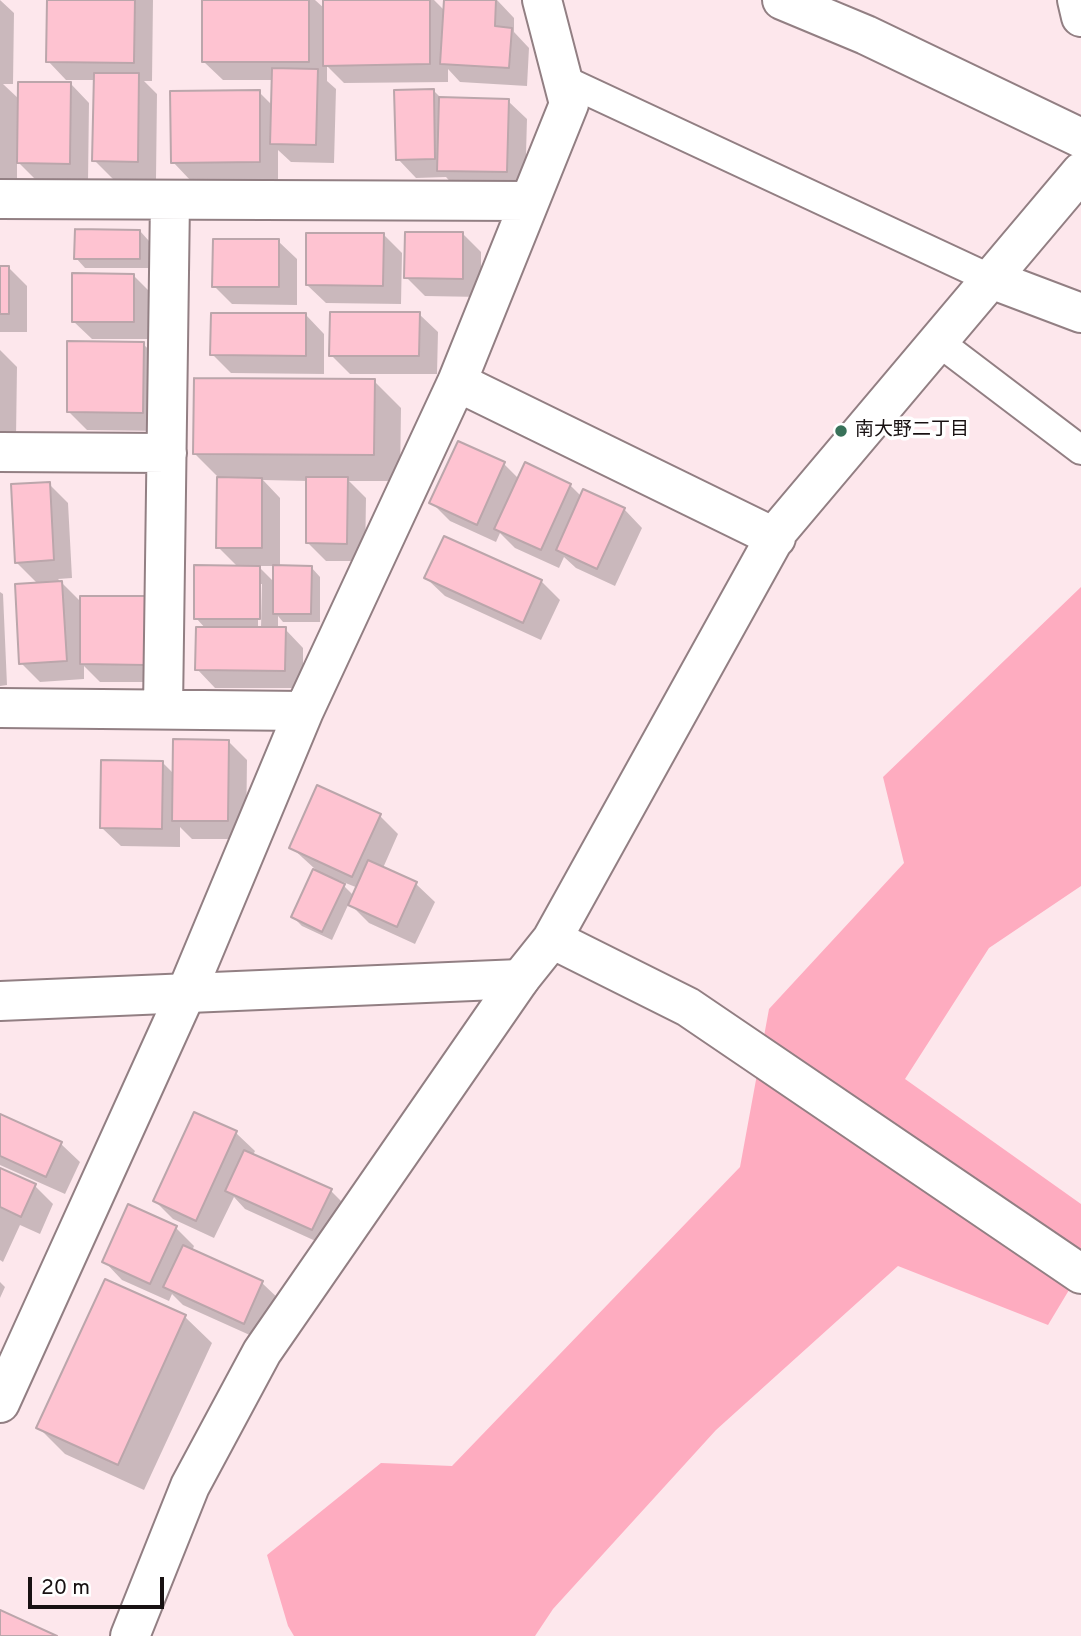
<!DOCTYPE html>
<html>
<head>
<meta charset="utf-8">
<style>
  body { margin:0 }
  #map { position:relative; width:1081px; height:1636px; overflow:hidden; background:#fde7ec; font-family:Overpass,sans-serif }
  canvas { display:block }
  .scale { position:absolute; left:28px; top:1577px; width:136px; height:32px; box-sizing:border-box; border:4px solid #181112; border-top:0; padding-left:9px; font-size:21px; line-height:24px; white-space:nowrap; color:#181112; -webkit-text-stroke:5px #fff; paint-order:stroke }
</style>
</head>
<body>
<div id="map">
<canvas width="1081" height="1636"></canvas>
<div class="scale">20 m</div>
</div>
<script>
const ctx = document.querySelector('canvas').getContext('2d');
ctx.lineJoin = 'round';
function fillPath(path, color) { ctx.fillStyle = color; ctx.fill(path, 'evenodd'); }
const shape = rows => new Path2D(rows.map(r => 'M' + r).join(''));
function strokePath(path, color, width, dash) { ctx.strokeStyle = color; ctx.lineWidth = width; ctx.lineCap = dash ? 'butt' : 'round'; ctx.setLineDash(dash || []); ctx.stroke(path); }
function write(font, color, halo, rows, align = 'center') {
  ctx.font = font + ' Overpass,"Noto Sans JP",sans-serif'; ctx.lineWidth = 7; ctx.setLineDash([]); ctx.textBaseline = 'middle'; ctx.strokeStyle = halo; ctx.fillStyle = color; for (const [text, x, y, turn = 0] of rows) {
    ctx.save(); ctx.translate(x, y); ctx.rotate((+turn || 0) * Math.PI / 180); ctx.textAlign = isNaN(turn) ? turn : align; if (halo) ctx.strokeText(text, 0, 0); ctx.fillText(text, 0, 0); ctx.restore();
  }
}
fillPath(shape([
  [1081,587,1081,886,989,948,905,1079,1081,1204,1081,1270,1048,1325,898,1266,716,1430,553,1609,535,1636,294,1636,288,1626,267,1555,381,1463,452,1466,740,1167,769,1009,904,863,883,777]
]), '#feacc0');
fillPath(shape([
  [0,0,14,13,13,84,3,84,20,100,71,84,89,103,88,182,37,181,17,161,17,181,0,181],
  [49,0,153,0,152,81,144,81,157,94,156,179,113,179,94,160,95,80,66,80,48,61],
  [203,0,315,0,325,9,325,0,434,0,445,11,446,0,497,0,514,18,514,32,529,48,527,86,460,82,448,69,448,82,344,83,327,66,327,81,336,89,334,163,291,162,278,150,278,180,191,181,173,162,259,92,273,106,273,80,223,80,204,62],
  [434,91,442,99,508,101,527,119,525,190,457,189,446,177,416,178,398,159],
  [140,231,149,241,149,268,85,268,76,258],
  [383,234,402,253,401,304,326,303,307,285],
  [463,234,481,252,481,297,425,296,406,277],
  [278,241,297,259,297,305,232,304,214,286],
  [0,268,9,268,27,286,27,332,0,332],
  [133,275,152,294,152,339,92,339,73,321],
  [419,314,438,332,437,374,350,374,331,355],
  [306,315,324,334,324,374,231,373,212,354],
  [143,344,162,362,161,431,87,430,69,412],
  [0,350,17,367,16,438,0,438],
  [374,381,401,408,400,481,349,481,366,498,365,561,326,561,308,543,308,481,263,480,280,498,280,567,311,567,320,577,320,622,283,622,278,616,278,629,285,629,303,648,303,688,215,688,197,669,206,629,196,618,238,567,218,547,218,477,195,454],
  [258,566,275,566,275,583],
  [258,584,262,584,261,628,258,628],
  [459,443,504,464,519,479,570,485,582,497,624,509,642,528,615,586,576,568,564,557,559,568,515,548,500,533,496,542,450,521,431,502],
  [49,484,68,503,72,578,58,579,82,603,144,598,163,617,163,682,100,682,84,666,84,679,40,682,21,663,38,584,16,562],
  [426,578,541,581,560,600,541,640,445,596],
  [0,592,3,594,7,685,0,686],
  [229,742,247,760,246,839,192,839,180,827,180,847,121,846,102,828,162,762,174,774],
  [380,816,398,834,383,868,416,884,435,902,415,944,369,923,349,903,332,940,302,926,293,917,315,869,291,847],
  [338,880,358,888,354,896],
  [0,1116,61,1144,80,1162,65,1194,0,1165],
  [236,1133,255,1151,253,1155,331,1191,349,1209,331,1248,245,1209,234,1197,214,1238,173,1219,155,1201],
  [0,1170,35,1186,53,1204,40,1234,20,1225,3,1262,0,1260],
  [176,1228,194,1246,192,1251,262,1283,281,1301,263,1341,183,1305,172,1294,169,1301,122,1280,104,1261],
  [106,1281,185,1317,212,1343,144,1490,65,1454,38,1427],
  [0,1282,5,1287,0,1298]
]), '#0003');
const building = shape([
  [47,0,135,0,134,63,46,62,47,0],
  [202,0,309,0,309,62,202,62,202,0],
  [323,0,430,0,430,64,323,66,323,0],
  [444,0,496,0,495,26,512,28,509,68,440,64,444,0],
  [272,68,318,69,316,145,270,144,272,68],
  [94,73,139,73,138,162,92,161,94,73],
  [18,82,71,82,70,164,17,163,18,82],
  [434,89,435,159,396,160,394,90,434,89],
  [260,90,260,162,171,163,170,91,260,90],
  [439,97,509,99,507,172,437,171,439,97],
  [75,229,140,230,140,259,74,259,75,229],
  [405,232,463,232,463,279,404,278,405,232],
  [306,233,384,233,383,286,306,285,306,233],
  [213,239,279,239,279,287,212,287,213,239],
  [0,266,9,266,9,314,0,314,0,266],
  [72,273,134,274,134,322,72,322,72,273],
  [330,312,420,312,419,356,329,356,330,312],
  [211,313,306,313,306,356,210,355,211,313],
  [67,341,144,342,143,413,67,412,67,341],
  [194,378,375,379,374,455,193,454,194,378],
  [458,441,505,462,477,525,429,503,458,441],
  [525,462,571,484,541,550,494,529,525,462],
  [217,477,262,478,262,548,216,548,217,477],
  [306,477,348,477,347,544,306,543,306,477],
  [50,482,54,560,15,563,11,484,50,482],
  [583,489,625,508,597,569,556,550,583,489],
  [444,536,542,580,523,623,424,578,444,536],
  [194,565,260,566,260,619,194,619,194,565],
  [273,565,312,566,311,614,273,614,273,565],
  [62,581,67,661,19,664,15,584,62,581],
  [80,596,145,596,145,665,80,664,80,596],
  [196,627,286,627,285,671,195,670,196,627],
  [173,739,229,740,228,821,172,821,173,739],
  [101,760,163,761,162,829,100,828,101,760],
  [317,785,381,814,352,877,289,848,317,785],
  [368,860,417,882,397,927,348,905,368,860],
  [313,869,345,884,322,932,291,917,313,869],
  [194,1112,237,1131,196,1221,153,1201,194,1112],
  [0,1114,62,1142,46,1177,0,1156,0,1114],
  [244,1150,332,1189,312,1230,225,1191,244,1150],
  [0,1168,36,1184,21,1217,0,1207,0,1168],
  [128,1204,177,1226,150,1284,102,1262,128,1204],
  [183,1245,263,1281,244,1324,163,1287,183,1245],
  [105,1279,186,1315,118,1465,36,1428,105,1279],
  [0,1610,57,1636,0,1636,0,1610]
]);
fillPath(building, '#fec3d1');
strokePath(building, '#bba6ab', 2);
const lane = shape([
  [562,79,991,279],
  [940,343,1081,450]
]);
const street = shape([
  [782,0,866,35,1081,138],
  [1077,0,1081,17],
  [0,199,529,201],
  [991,279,1081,313],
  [457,382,776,538],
  [0,452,167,453],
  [0,708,304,711],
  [163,709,170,200],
  [552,939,688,1007,1081,1274],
  [0,1403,187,991,304,711,457,382,569,104,542,0],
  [130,1636,190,1486,262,1352,520,979,552,939,779,530,1081,172]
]);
const secondary = shape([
  [0,1001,520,979]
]);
strokePath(lane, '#927f83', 32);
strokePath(street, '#927f83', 42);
strokePath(secondary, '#927f83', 42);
strokePath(lane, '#fff', 28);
strokePath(street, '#fff', 38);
strokePath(secondary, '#fff', 38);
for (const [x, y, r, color] of [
  [841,431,7,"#387159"]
]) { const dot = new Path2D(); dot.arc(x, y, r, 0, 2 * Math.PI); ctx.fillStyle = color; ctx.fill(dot); strokePath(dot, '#fff', 2.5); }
write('19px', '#181112', '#fff', [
  ["南大野二丁目",855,431]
], 'left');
</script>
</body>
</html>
